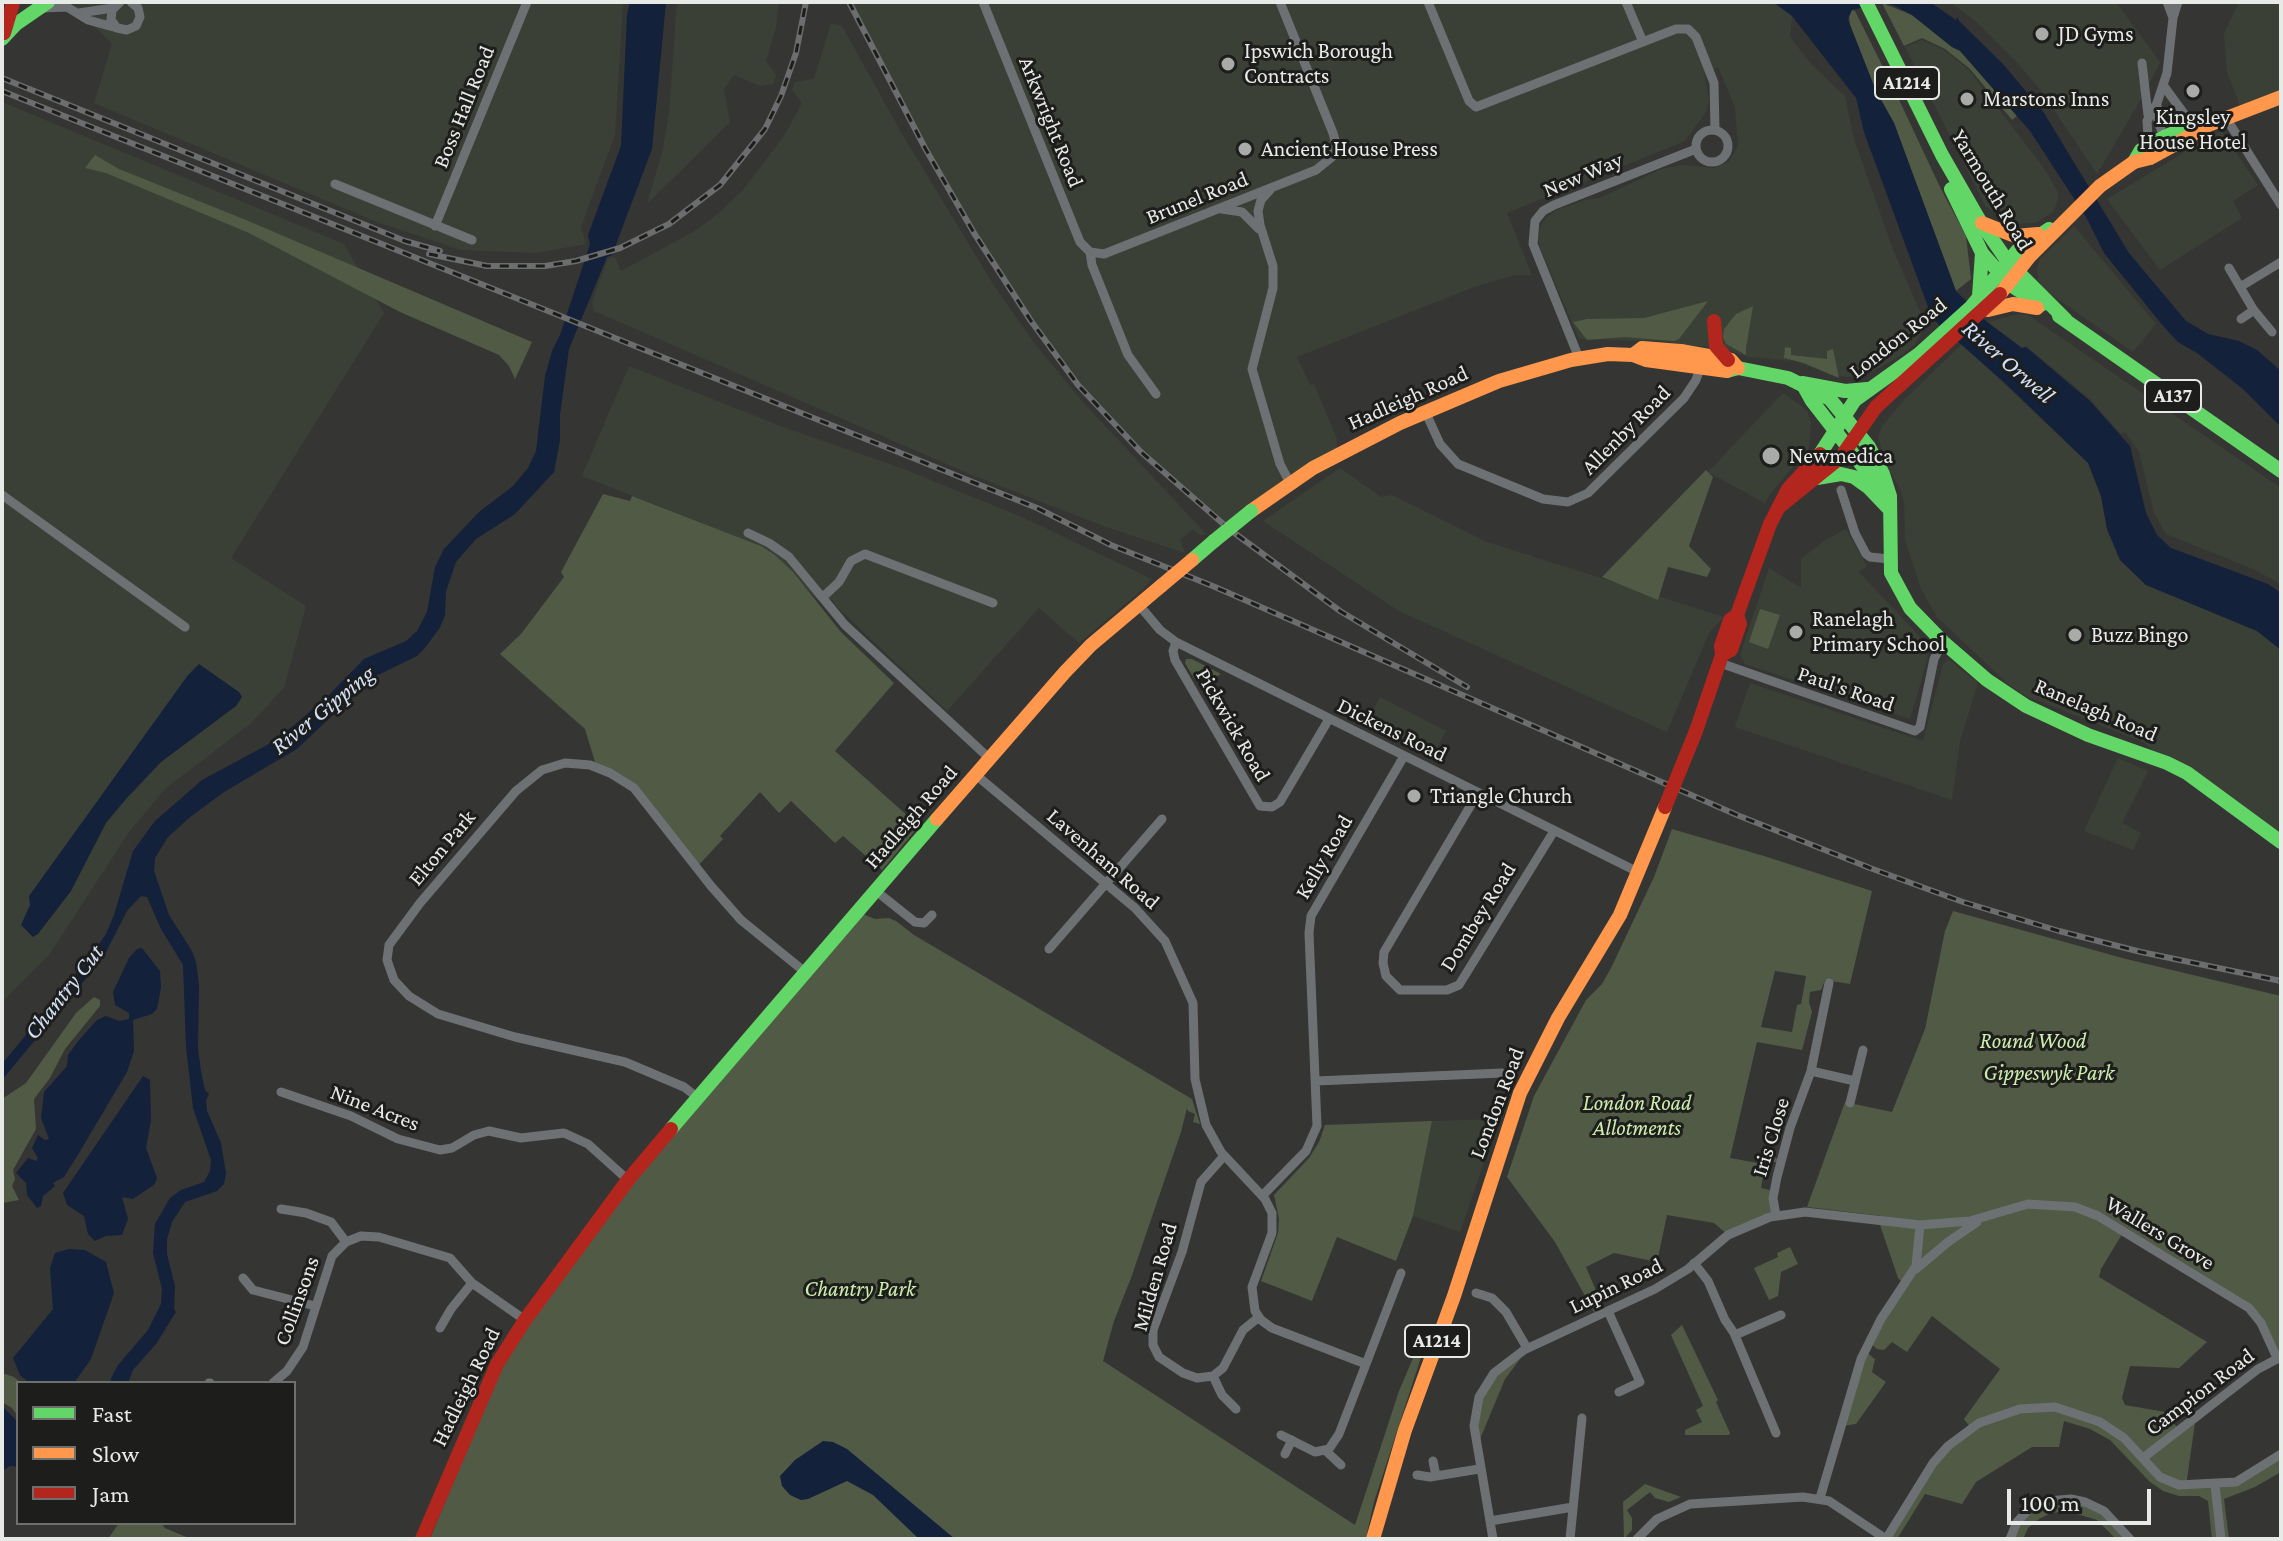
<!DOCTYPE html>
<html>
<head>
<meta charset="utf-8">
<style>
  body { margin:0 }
  #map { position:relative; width:2283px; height:1541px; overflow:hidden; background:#353633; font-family:"Crimson Pro",serif }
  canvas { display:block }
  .frame { position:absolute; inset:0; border:4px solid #e8eae7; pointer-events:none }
  .legend { position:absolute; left:16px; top:1381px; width:280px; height:144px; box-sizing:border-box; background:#1d1e1c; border:2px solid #6e706d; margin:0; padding:10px 14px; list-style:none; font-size:24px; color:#e8eae7 }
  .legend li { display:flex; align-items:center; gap:16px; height:40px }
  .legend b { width:40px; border:2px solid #6e706d }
  .scale { position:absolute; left:2007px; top:1489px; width:144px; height:36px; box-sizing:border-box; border:4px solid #e8eae7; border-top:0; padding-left:10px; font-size:24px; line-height:28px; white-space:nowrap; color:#e8eae7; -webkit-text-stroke:6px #1d1e1c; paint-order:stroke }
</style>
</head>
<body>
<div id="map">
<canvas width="2283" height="1541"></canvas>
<div class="frame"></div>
<ul class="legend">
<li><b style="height:10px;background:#63d668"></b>Fast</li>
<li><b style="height:10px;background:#ff974d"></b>Slow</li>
<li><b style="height:10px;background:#b3261e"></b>Jam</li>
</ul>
<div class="scale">100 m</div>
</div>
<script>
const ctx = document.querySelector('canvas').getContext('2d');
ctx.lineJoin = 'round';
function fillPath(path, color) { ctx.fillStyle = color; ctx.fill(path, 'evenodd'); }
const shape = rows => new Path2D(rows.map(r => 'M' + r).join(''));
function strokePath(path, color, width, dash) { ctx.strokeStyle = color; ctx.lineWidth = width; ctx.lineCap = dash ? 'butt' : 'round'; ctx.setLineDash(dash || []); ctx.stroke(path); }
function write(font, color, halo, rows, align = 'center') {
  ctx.font = font + ' "Crimson Pro",serif'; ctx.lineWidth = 6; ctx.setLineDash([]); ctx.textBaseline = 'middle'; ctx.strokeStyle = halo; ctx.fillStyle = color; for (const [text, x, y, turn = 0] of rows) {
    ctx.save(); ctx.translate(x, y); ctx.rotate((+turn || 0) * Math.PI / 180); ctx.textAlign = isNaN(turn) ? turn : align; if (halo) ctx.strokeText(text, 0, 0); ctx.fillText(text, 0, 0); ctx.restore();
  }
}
fillPath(shape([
  [52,2,623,2,615,135,581,227,586,244,536,253,461,250,377,222,94,103,112,44,94,26],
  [677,2,779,2,776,27,766,61,776,75,773,84,760,86,734,75,724,89,730,122,647,204,663,149,669,113],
  [849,2,1773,2,1792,16,1790,37,1812,65,1845,96,1854,139,1892,247,1923,319,1924,328,1915,344,1900,356,1872,372,1849,377,1831,375,1795,361,1748,357,1726,349,1657,341,1579,339,1540,248,1538,237,1541,225,1547,217,1557,210,1585,200,1600,198,1661,169,1682,165,1713,168,1729,162,1738,145,1735,107,1718,67,1705,76,1709,100,1706,112,1685,141,1507,213,1532,275,1515,275,1474,287,1297,357,1310,385,1314,384,1337,439,1336,455,1229,529,1141,452,1078,385,1042,337,955,200],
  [1950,2,2116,2,2160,62,2145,92,2097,174,2042,92,2015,60,1979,24],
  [2239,2,2281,2,2281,90,2240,105,2227,72,2224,33],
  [831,23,842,26,902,134,993,284,1035,344,1082,401,1206,534,1200,535,1193,529,1180,540,1185,553,1106,527,972,475,594,311,592,302,608,259,615,257,621,271,693,232,715,216,743,190,784,136,802,103,792,90,795,82,814,79],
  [1922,40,1944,50,1969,70,2043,167,2058,192,2058,200,2053,212,2035,223,2017,224,1986,207,1905,47],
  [2,102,344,244,384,313,231,558,306,606,284,688,250,724,166,788,129,832,49,955,2,1002],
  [2221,130,2258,185,2233,201,2242,218,2160,270,2107,199],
  [2074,226,2156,324,2133,352,2045,290,2038,280,2037,268,2040,259],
  [2019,314,2028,315,2281,488,2281,584,2253,569,2166,534,2154,513,2139,452,2125,432,2121,434,2091,400,2026,346,2022,348,1988,322],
  [1962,344,2088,463,2101,496,2107,529,2120,560,2146,585,2257,631,2281,650,2281,842,2167,763,2143,742,2026,696,2008,684,1937,617,1921,589,1905,540,1904,502,1900,489,1888,468,1878,437,1882,426,1903,401],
  [629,366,783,427,904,469,1024,518,1152,579,1143,589,1079,643,1039,608,947,711,835,605,833,600,822,602,816,599,775,555,761,546,582,476],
  [1783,393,1807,410,1811,423,1809,448,1769,495,1765,503,1708,472],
  [1340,468,1381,497,1392,495,1487,542,1724,617,1709,633,1667,732,1399,611,1263,521],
  [1846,529,1867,566,1859,572,1923,640,1928,657,1910,719,1745,664,1740,655,1769,568,1801,588,1801,559,1825,540],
  [1948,659,1978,683,1960,741,1952,800,1735,727,1750,683,1923,741,1943,664],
  [1380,697,1446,731,1434,754,1368,720],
  [2118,758,2148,771,2122,823,2141,833,2133,850,2084,831],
  [1499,1119,1460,1232,1413,1216,1432,1121]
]), '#3b4036');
fillPath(shape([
  [1882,3,1912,15,1952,47,1960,50,2017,116,2012,120,1970,69,1945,49,1922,38,1904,46],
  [1852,10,1855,11,1893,87,1940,187,1966,236,1971,279,1956,291,1894,123,1876,91,1850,25,1849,14],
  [95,155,119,169,246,220,532,342,515,379,509,366,499,355,400,312,249,233,106,173,85,168],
  [1708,301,1679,339,1674,341,1624,337,1587,340,1573,322,1587,319,1644,318],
  [1753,306,1746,348,1746,355,1726,344,1723,337,1724,329,1736,314],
  [1785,347,1791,348,1791,355,1827,359,1827,351,1833,349,1839,378,1804,363,1784,358],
  [1706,470,1713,477,1689,546,1711,569,1707,577,1668,567,1658,600,1602,577],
  [603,494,630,501,632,496,761,546,775,555,793,572,841,632,894,683,835,751,919,826,882,870,843,836,835,843,791,801,779,813,760,792,720,836,723,839,695,869,617,774,595,762,585,729,500,654,521,634,564,577,561,572],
  [1760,609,1780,615,1768,649,1749,642],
  [1186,659,1192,659,1221,674,1210,680,1195,680,1185,663],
  [1672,829,1764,856,1872,891,1850,984,1825,980,1821,990,1810,992,1809,1002,1812,1012,1802,1050,1757,1042,1730,1158,1758,1163,1761,1154,1781,1159,1780,1163,1766,1161,1761,1188,1774,1191,1776,1216,1728,1235,1714,1223,1667,1215,1657,1262,1614,1253,1586,1267,1603,1307,1594,1312,1555,1242,1507,1177,1534,1096,1586,1000,1602,984,1611,968,1654,877],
  [1775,971,1806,976,1801,1004,1797,1005,1792,1032,1761,1027],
  [1953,911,2126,959,2281,996,2281,1357,2254,1312,2124,1231,2101,1269,2099,1277,2207,1342,2179,1368,2130,1366,2122,1398,2125,1405,2165,1412,2179,1430,2195,1423,2186,1486,2229,1484,2281,1454,2281,1472,2255,1487,2224,1499,2229,1539,2212,1539,2208,1501,2199,1496,2179,1496,2163,1491,2150,1482,2110,1440,2090,1429,2064,1421,2059,1447,2032,1447,1976,1482,1962,1504,1925,1494,1897,1539,1886,1539,1933,1463,1970,1427,1964,1419,2000,1369,1932,1316,1907,1352,1892,1342,1884,1350,1877,1349,1869,1342,1905,1285,1898,1278,1880,1225,1882,1216,1807,1207,1845,1102,1892,1112,1925,1029,1945,931],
  [858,912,875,919,889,918,896,921,914,935,1192,1099,1200,1124,1193,1122,1195,1114,1188,1111,1187,1108,1181,1132,1131,1278,1114,1321,1103,1361,1355,1525,1399,1391,1413,1358,1423,1341,1426,1342,1374,1502,1367,1533,1373,1539,430,1539,487,1398,497,1364,628,1180],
  [94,997,100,1000,100,1006,65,1049,50,1078,34,1099,36,1129,13,1170,15,1179,12,1186,19,1200,2,1203,2,1099,26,1083,76,1013],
  [1432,1121,1413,1216,1396,1261,1337,1237,1312,1301,1261,1281,1278,1233,1279,1219,1274,1195,1309,1158,1319,1142,1325,1125],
  [1790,1247,1798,1264,1781,1272,1778,1296,1769,1300,1754,1268,1778,1257,1777,1253],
  [1682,1325,1718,1400,1716,1402,1730,1433,1729,1435,1685,1435,1685,1430,1702,1422,1696,1410,1703,1406,1671,1335],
  [1865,1351,1875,1359,1872,1372,1886,1382,1856,1424,1841,1426],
  [1521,1358,1505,1379,1480,1439,1478,1425,1481,1404,1486,1391,1503,1369],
  [2,1373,14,1377,21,1383,18,1383,18,1416,12,1408,2,1402],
  [1645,1484,1681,1497,1669,1502,1655,1498,1650,1492,1627,1510,1632,1518,1632,1530,1624,1539,1623,1502],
  [2048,1501,2092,1504,2130,1539,2116,1539,2097,1520,2067,1511,2051,1513,2039,1519,2028,1528,2023,1539,2010,1539,2017,1522],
  [119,1523,165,1523,163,1526,165,1528,191,1539,108,1539]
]), '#505a45');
fillPath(shape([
  [630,2,666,2,652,149,612,255,607,257,569,349,560,415,560,440,554,472,515,514,476,539,456,562,446,591,445,616,439,629,424,649,417,656,372,678,297,749,224,792,189,818,168,837,155,858,154,871,169,915,192,951,196,962,199,985,198,1049,201,1071,205,1090,209,1094,206,1100,207,1111,221,1143,226,1173,224,1184,217,1191,185,1202,172,1222,167,1239,167,1254,175,1286,174,1309,176,1312,156,1344,133,1370,128,1383,111,1383,111,1378,118,1365,148,1330,161,1304,162,1289,153,1253,155,1224,170,1198,181,1190,204,1182,210,1171,211,1160,193,1108,186,1047,183,965,161,929,147,897,141,896,127,911,103,958,2,1080,2,1064,90,957,106,934,114,915,133,851,155,821,202,780,267,745,292,727,328,696,364,659,406,641,417,631,427,612,435,567,444,549,479,512,513,486,528,468,536,451,545,376,552,351,560,335,590,244,588,235,621,146,627,15],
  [1773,2,1930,2,1956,20,1957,17,1960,22,2003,64,2044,113,2129,253,2186,321,2208,334,2239,341,2257,350,2281,371,2281,427,2243,389,2197,353,2178,342,2164,327,2104,253,2086,217,2030,131,1960,51,1952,47,1912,15,1893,5,1882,3,1852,10,1848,19,1850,25,1876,91,1894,123,1956,291,1987,322,2022,348,2026,347,2090,401,2130,446,2146,513,2157,535,2171,548,2268,584,2281,593,2281,650,2257,631,2146,585,2120,560,2107,529,2101,496,2088,463,2006,384,1939,325,1931,315,1864,132,1856,98,1792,16],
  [199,664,239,692,242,697,236,706,161,762,126,799,106,823,71,891,38,934,33,937,21,925,30,905,29,896,188,675],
  [142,948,160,971,161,987,157,1009,152,1014,133,1020,134,1051,127,1072,79,1153,64,1177,53,1183,55,1186,43,1196,41,1206,37,1208,27,1195,26,1183,16,1173,28,1158,36,1161,38,1158,32,1148,38,1135,45,1140,49,1139,41,1118,44,1092,67,1066,68,1055,79,1040,97,1020,106,1016,119,1021,129,1019,129,1013,115,1005,113,992,129,958,137,949],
  [143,1076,150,1080,151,1120,146,1148,157,1178,155,1184,133,1199,122,1197,128,1219,122,1235,106,1236,95,1241,88,1234,84,1216,67,1205,63,1193],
  [69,1249,85,1250,106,1262,114,1293,91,1359,74,1383,29,1383,20,1375,13,1358,53,1309,50,1268,55,1253],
  [2,1406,18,1422,18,1467,10,1466,2,1471],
  [823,1441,833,1442,847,1449,955,1539,919,1539,873,1495,847,1481,808,1499,801,1500,790,1495,782,1486,780,1476,795,1460]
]), '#13213a');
strokePath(shape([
  [120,2,112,10,111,20,117,28,127,30,136,26,140,17,138,8,131,2],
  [983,2,1080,242,1090,252,1104,254,1316,170,1332,157,1336,144,1333,133,1280,2],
  [1428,2,1469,101,1476,107,1676,29,1688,29,1696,37,1714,83,1715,130],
  [1626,2,1643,42],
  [2167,2,2173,18],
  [42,8,67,7,88,20,117,28],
  [79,13,113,8],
  [2142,63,2148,115],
  [2163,85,2185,115,2199,127],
  [2157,103,2158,121,2165,140],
  [2226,118,2281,205],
  '1696 146a16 16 0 1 1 32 0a16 16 0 1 1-32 0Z',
  [2156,146,2148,136,2147,121,2157,103,2167,73,2173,18,2178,2],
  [335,184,472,240],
  [1270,190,1261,200,1258,211,1260,225,1273,266,1273,288,1252,369,1280,464,1290,483],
  [1222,209,1242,212,1259,229],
  [435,226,527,2],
  [1090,252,1092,265,1128,355,1156,394],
  [2229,268,2253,309,2272,332],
  [2240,287,2281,262],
  [2241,319,2254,310],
  [1579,358,1533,244,1535,221,1543,211,1554,205,1696,149],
  [1425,411,1440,444,1458,464,1543,499,1568,502,1588,493,1684,398,1696,380,1702,363],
  [1841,490,1855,533,1866,554,1870,557,1889,559],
  [2,495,185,627],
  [748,533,769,543,789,557,845,625,990,759],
  [823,597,839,582,851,561,865,554,993,603],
  [1139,605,1160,630,1176,642,1638,872],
  [1176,642,1173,651,1175,660,1260,806,1272,807,1280,802,1329,719],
  [1720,663,1915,731,1920,727,1934,659,1943,642],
  [976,775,1135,908,1165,941,1193,1003,1195,1079,1206,1125,1221,1152,1265,1199,1272,1213,1272,1233,1252,1287,1255,1311,1261,1320,1272,1328,1366,1364,1339,1434,1329,1449,1315,1452,1281,1435],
  [1478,793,1384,952,1383,963,1386,976,1400,990,1447,990,1459,985,1554,831],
  [876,891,915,922,924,923,932,915],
  [1049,949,1162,819],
  [1811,1071,1855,1081],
  [1316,1081,1502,1073],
  [281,1092,351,1116,398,1139,440,1150,452,1148,474,1135,489,1131,521,1138,564,1133,588,1144,628,1180],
  [697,1097,684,1087,625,1062,515,1037,438,1014,409,996,394,980,387,960,389,945,420,903,516,791,542,770,565,763,590,765,610,773,634,788,711,886,741,920,805,972],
  [1850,1103,1863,1050],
  [1224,1156,1201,1182,1182,1252,1153,1330,1153,1345,1159,1357,1183,1373,1197,1378,1213,1376,1223,1368,1243,1330,1259,1317],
  [1262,1196,1306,1151,1317,1126,1309,933,1311,916,1404,756],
  [281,1209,306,1213,331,1222,346,1242],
  [1776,1216,1773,1198,1777,1177,1790,1128,1811,1071,1829,983],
  [1694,1263,1708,1281,1725,1320,1734,1333,1776,1433],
  [1916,1269,1948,1242,1977,1222],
  [243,1278,253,1290,315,1306],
  [1476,1293,1492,1298,1506,1312,1527,1348],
  [1608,1311,1640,1382,1619,1392],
  [440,1328,451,1309,472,1283],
  [1735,1335,1781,1315],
  [1366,1364,1401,1273],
  [1213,1376,1222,1395,1236,1409],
  [209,1383,210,1383],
  [273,1383,287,1371,303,1347,332,1256,346,1242,361,1236,379,1237,450,1258,472,1283,525,1320],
  [1326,1451,1341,1465],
  [1285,1454,1292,1440],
  [2143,1458,2258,1369,2281,1357],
  [1433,1461,1436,1476],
  [1417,1475,1430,1477,1479,1469],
  [2215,1485,2221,1539],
  [1820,1498,1861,1359,1881,1319,1916,1266,1920,1225],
  [1490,1521,1573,1507],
  [1493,1539,1474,1426,1479,1397,1494,1373,1524,1350,1655,1289,1688,1269,1728,1235,1770,1217,1805,1212,1920,1225,1970,1221,2028,1204,2075,1207,2098,1216,2249,1308,2261,1323,2277,1358],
  [1570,1539,1582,1418],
  [1637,1539,1657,1519,1690,1504,1803,1497,1829,1501,1886,1539],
  [1886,1539,1933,1463,1948,1446,1979,1423,2020,1409,2055,1407,2100,1422,2124,1438,2160,1477,2179,1485,2236,1482,2281,1454],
  [2010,1539,2017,1522,2029,1509,2048,1501,2071,1499,2085,1502,2104,1511,2130,1539]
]), '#6e7174', 9);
strokePath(shape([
  [1866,2,1942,155,1981,223,2008,262,2066,320],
  [2,39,16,24,48,2],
  [2134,162,2141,150,2164,137,2186,128,2198,129],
  [1951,189,1982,253,1979,296],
  [1982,253,2009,284,2041,305],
  [2059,316,2281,471],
  [1727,371,1738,368,1788,378,1830,399,1869,447,1883,474,1890,496,1891,573,1910,608,1943,642,1987,680,2026,706,2088,735,2167,763,2187,773,2281,842],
  [1802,383,1812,401,1885,495],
  [1802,383,1845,391,1867,389],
  [1820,454,1855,400,1919,354,1971,307,2017,251,2049,229],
  [1817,478,1841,474,1854,477,1868,487,1890,510],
  [1192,560,1214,541],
  [671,1129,937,819]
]), '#63d668', 14);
strokePath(shape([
  [1982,223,2015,236,2038,234],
  [2000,294,2030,256,2100,186,2134,162,2150,158,2192,135,2198,129,2281,97],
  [1988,310,2013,304,2037,308],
  [1633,355,1642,348,1681,351,1731,360,1738,368],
  [1251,511,1313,468,1400,423,1499,381,1571,360,1608,354,1633,355,1646,360,1727,371],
  [937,819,1065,672,1091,645,1161,586],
  [1373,1539,1405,1430,1454,1296,1520,1093,1558,1018,1620,915,1665,807]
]), '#ff974d', 14);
strokePath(shape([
  [4,33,13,3],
  [1714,321,1716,346,1728,360],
  [1779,507,1841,457,1876,407,2000,294],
  [1722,655,1731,650,1740,624,1737,615],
  [1696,731,1722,655,1721,646,1730,620,1737,615,1770,524,1788,489,1820,454],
  [422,1539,497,1364,525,1320,628,1180,671,1129]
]), '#b3261e', 14);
const rail = shape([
  [849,2,925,148,974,233,1031,321,1078,385,1141,452,1229,529,1340,611,1467,687],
  [2,78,405,241,440,251],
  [2,91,1037,508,1111,545,1215,587,1737,815,1870,868,1963,902,2059,931,2141,952,2281,981],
  [429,254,487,266,545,266,576,261,620,248,669,224,720,185,765,129,781,96,796,53,806,2]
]);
strokePath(rail, '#6c6d6e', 6);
strokePath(rail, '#1d1e1c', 3, [9]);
strokePath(shape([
  [1214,541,1251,511]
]), '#63d668', 14);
strokePath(shape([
  [1161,586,1192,560]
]), '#ff974d', 14);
strokePath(shape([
  [1665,807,1696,731]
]), '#b3261e', 14);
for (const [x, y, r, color] of [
  [2042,34,8,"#a9aba8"],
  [1228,64,8,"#a9aba8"],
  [2193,91,8,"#a9aba8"],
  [1967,99,8,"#a9aba8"],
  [1245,149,8,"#a9aba8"],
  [1771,456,10,"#a9aba8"],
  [1796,632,8,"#a9aba8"],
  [2075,635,8,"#a9aba8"],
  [1414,796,8,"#a9aba8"]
]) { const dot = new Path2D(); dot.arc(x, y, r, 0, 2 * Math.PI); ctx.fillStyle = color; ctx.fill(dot); strokePath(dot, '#1d1e1c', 3); }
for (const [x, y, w] of [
  [1907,83,64],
  [2173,396,56],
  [1437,1341,64]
]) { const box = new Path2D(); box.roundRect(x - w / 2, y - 16, w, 32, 6); ctx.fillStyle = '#1d1e1c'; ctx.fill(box); strokePath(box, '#e8eae7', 2); }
write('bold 20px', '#e8eae7', null, [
  ["A1214",1907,83],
  ["A137",2173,396],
  ["A1214",1437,1341]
]);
write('22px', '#e8eae7', '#1d1e1c', [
  ["JD Gyms",2058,34],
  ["Ipswich Borough",1244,51],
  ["Contracts",1244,76],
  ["Marstons Inns",1983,99],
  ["Kingsley",2193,117,"center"],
  ["House Hotel",2193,142,"center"],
  ["Ancient House Press",1261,149],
  ["Newmedica",1789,456],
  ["Ranelagh",1812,619],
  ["Primary School",1812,644],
  ["Buzz Bingo",2091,635],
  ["Triangle Church",1430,796]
], 'left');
write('22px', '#e8eae7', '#1d1e1c', [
  ["Boss Hall Road",464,107,-68],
  ["Arkwright Road",1051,122,68],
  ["New Way",1583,175,-23],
  ["Yarmouth Road",1992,190,59],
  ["Brunel Road",1197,198,-22],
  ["London Road",1898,338,-38],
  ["Hadleigh Road",1408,398,-24],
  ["Allenby Road",1626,430,-45],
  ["Paul's Road",1846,689,19],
  ["Ranelagh Road",2096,710,23],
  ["Pickwick Road",1233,725,60],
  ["Dickens Road",1392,730,26],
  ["Hadleigh Road",911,817,-49],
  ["Elton Park",442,848,-50],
  ["Kelly Road",1324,857,-60],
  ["Lavenham Road",1103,859,41],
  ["Dombey Road",1478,917,-58],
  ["London Road",1497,1103,-69],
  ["Nine Acres",375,1108,21],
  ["Iris Close",1771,1137,-73],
  ["Wallers Grove",2160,1233,31],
  ["Milden Road",1155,1277,-74],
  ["Lupin Road",1616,1286,-26],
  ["Collinsons",297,1301,-70],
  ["Hadleigh Road",466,1387,-64],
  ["Campion Road",2200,1392,-37]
]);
write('italic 22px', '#ceedae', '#1d1e1c', [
  ["Round Wood",2033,1041],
  ["Gippeswyk Park",2049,1073],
  ["London Road",1637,1103],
  ["Allotments",1637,1128],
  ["Chantry Park",860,1289]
]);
write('italic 24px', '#d2e0f7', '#1d1e1c', [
  ["River Orwell",2008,362,41],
  ["River Gipping",323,710,-39],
  ["Chantry Cut",64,992,-52]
]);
</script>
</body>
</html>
